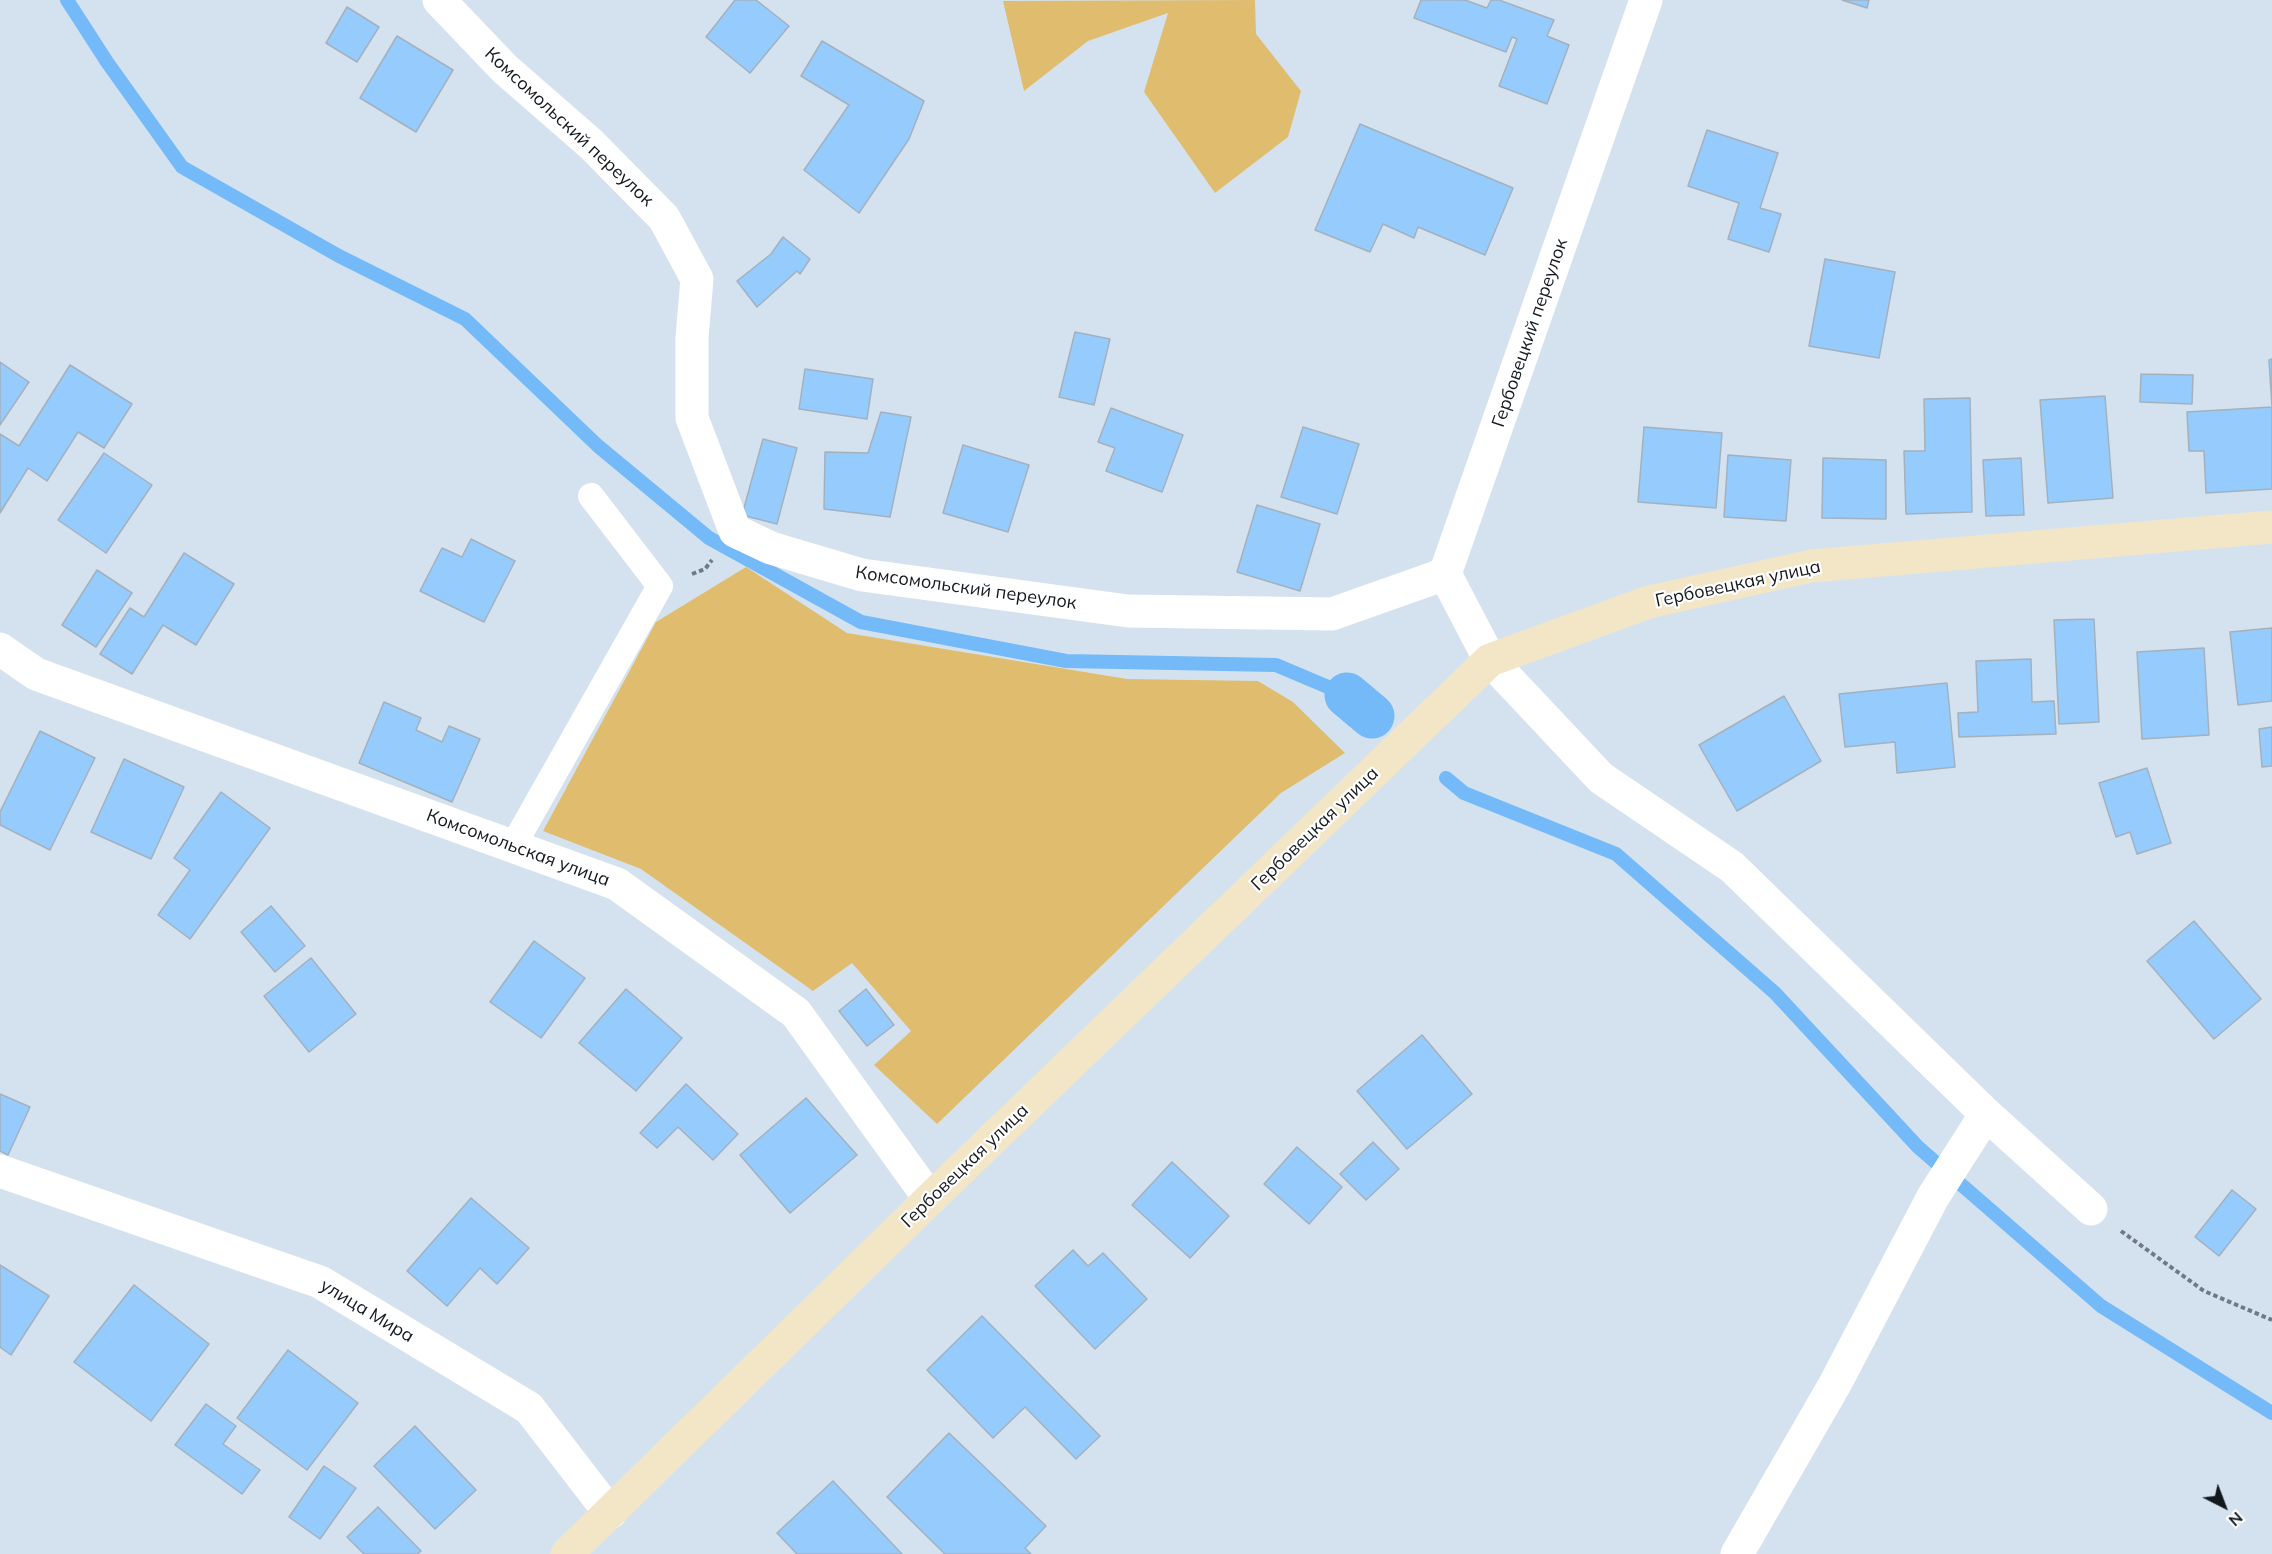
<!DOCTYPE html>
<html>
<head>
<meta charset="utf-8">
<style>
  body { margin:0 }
  #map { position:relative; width:2272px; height:1554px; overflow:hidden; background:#d4e2f0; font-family:Mulish,sans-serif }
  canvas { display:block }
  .north { position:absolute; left:2194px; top:1476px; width:60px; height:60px; -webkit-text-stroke:4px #fff; paint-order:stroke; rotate:138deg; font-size:16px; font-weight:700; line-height:24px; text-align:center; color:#13181d }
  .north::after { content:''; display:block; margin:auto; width:21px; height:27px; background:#13181d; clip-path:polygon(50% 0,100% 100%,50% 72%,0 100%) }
</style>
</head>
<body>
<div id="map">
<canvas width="2272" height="1554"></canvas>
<div class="north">N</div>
</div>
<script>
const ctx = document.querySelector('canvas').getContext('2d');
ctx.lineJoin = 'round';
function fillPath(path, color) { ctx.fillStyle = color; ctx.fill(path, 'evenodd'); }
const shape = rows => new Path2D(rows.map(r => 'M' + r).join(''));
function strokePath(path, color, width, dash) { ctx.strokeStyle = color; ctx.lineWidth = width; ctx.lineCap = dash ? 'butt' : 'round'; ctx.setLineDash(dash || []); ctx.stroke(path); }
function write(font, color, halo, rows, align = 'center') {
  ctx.font = font + ' Mulish,sans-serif'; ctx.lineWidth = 4.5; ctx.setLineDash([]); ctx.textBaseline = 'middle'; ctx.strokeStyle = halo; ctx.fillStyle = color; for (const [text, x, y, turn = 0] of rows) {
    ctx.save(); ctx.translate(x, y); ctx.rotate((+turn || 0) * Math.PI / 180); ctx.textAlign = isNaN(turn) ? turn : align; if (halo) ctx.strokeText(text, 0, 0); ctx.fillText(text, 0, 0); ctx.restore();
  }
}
fillPath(shape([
  [1255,0,1256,34,1301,91,1288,137,1215,193,1144,92,1168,13,1088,41,1024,91,1003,1],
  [746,567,847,633,1127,679,1258,681,1293,702,1345,753,1281,793,937,1124,874,1065,911,1031,852,963,813,991,641,869,543,831,656,622]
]), '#e0bd6e');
strokePath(shape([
  [67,0,107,62,182,167,339,256,465,319,598,446,709,538,861,622,1066,661,1276,665,1347,695],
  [1446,778,1464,793,1616,854,1775,993,1918,1147,2101,1306,2272,1413]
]), '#74baf8', 14);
strokePath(shape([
  [1347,695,1372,716]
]), '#74baf8', 45);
const building = shape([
  [735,0,756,0,789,26,750,73,706,37,735,0],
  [1421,0,1465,0,1487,8,1491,0,1499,0,1554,20,1547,36,1569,45,1547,104,1499,86,1517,39,1512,37,1506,52,1414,18,1421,0],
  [1842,0,1869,0,1867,8,1842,0],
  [347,7,379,27,357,62,326,43,347,7],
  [397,36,453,70,416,132,360,98,397,36],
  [822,41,924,101,909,139,859,213,804,170,849,105,801,76,822,41],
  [1360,124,1513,188,1485,255,1418,227,1414,238,1383,224,1370,252,1315,230,1360,124],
  [1707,130,1778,153,1760,208,1781,214,1769,252,1728,239,1739,203,1688,186,1707,130],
  [783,237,810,259,800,274,797,271,757,307,737,281,771,254,783,237],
  [1825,259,1895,272,1879,358,1809,346,1825,259],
  [1075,332,1110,339,1094,405,1059,397,1075,332],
  [2272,359,2272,489,2206,493,2204,451,2189,451,2187,412,2272,407,2269,360,2272,359],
  [0,362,29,382,0,425,0,362],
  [70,365,132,404,104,448,78,432,47,481,28,468,0,513,0,434,19,446,70,365],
  [805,369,873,379,867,419,799,409,805,369],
  [2141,374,2193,375,2192,404,2140,402,2141,374],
  [2105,396,2113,498,2048,503,2040,400,2105,396],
  [1970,398,1972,512,1906,514,1904,451,1925,451,1924,399,1970,398],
  [1111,408,1183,435,1162,492,1106,471,1115,448,1098,442,1111,408],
  [881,412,911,417,890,517,824,509,825,452,868,453,881,412],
  [1303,427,1359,444,1337,514,1281,497,1303,427],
  [1644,427,1722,433,1716,508,1638,502,1644,427],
  [763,439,797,448,777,524,742,515,763,439],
  [963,445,1029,465,1008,532,943,513,963,445],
  [104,453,152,485,106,553,58,520,104,453],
  [1728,455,1791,460,1786,521,1724,517,1728,455],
  [1823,458,1886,460,1886,519,1822,518,1823,458],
  [2021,458,2024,515,1986,516,1983,460,2021,458],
  [1257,505,1320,524,1300,591,1237,572,1257,505],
  [471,539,515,561,484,622,420,591,442,548,462,557,471,539],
  [184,553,234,584,196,645,163,625,132,674,100,654,130,608,144,617,184,553],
  [97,570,132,593,96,647,62,625,97,570],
  [2094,619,2099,722,2059,724,2054,620,2094,619],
  [2272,628,2272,701,2238,705,2230,632,2272,628],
  [2204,648,2209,735,2142,739,2137,652,2204,648],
  [2031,659,2032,702,2054,701,2056,734,1959,737,1958,713,1978,712,1976,661,2031,659],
  [1947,683,1955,767,1897,773,1895,742,1845,747,1839,694,1947,683],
  [1784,696,1821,761,1737,811,1699,745,1784,696],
  [384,702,421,718,416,730,442,742,449,726,480,739,452,802,359,763,384,702],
  [2272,727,2272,766,2262,767,2259,729,2272,727],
  [40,731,95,758,50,850,0,825,0,812,40,731],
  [124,759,184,787,151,859,91,832,124,759],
  [2147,768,2171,843,2137,854,2130,832,2116,837,2099,783,2147,768],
  [221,792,270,828,190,939,158,915,190,870,174,858,221,792],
  [271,906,305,946,275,972,241,932,271,906],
  [2194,921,2261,999,2214,1039,2147,961,2194,921],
  [534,941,585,978,541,1038,490,1002,534,941],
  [311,958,356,1014,309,1052,264,996,311,958],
  [626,989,682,1038,636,1091,579,1043,626,989],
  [866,989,894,1025,867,1046,839,1011,866,989],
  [1422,1035,1472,1094,1407,1149,1357,1091,1422,1035],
  [686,1084,738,1134,713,1160,678,1127,657,1148,640,1133,686,1084],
  [0,1094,30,1107,8,1155,0,1151,0,1094],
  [806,1098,857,1155,790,1213,740,1155,806,1098],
  [1373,1142,1399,1169,1366,1200,1340,1174,1373,1142],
  [1297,1147,1342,1187,1309,1224,1264,1184,1297,1147],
  [1172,1162,1229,1216,1190,1258,1132,1205,1172,1162],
  [2232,1190,2256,1209,2219,1256,2195,1237,2232,1190],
  [471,1198,529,1248,497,1284,480,1268,447,1306,407,1271,471,1198],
  [1073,1250,1088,1266,1103,1253,1147,1299,1095,1349,1035,1286,1073,1250],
  [0,1265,49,1296,11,1355,0,1347,0,1265],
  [134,1285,209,1344,151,1421,74,1362,134,1285],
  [982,1316,1100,1436,1076,1459,1025,1407,993,1438,927,1370,982,1316],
  [288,1350,358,1403,307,1470,237,1418,288,1350],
  [206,1404,236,1426,223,1444,260,1470,242,1494,175,1445,206,1404],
  [415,1426,476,1490,435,1529,374,1466,415,1426],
  [949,1433,1046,1526,1025,1548,1031,1554,945,1554,887,1497,949,1433],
  [324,1466,356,1488,320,1539,289,1517,324,1466],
  [833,1481,902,1554,797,1554,777,1533,833,1481],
  [378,1507,421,1551,417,1554,364,1554,347,1537,378,1507]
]);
fillPath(building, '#95ccfd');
strokePath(building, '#a3b1be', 1.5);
strokePath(shape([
  [692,574,705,569,712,560],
  [2121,1231,2204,1291,2272,1320]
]), '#717a84', 4, [4.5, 3]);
strokePath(shape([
  [513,846,660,586,591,496]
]), '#fff', 26);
strokePath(shape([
  [439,0,505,69,591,144,664,218,697,279,692,337,692,418,735,531,771,548,862,575,1128,611,1332,614,1445,574],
  [1646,0,1445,574,1490,660,1601,778,1732,867,1986,1114,2091,1209],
  [0,649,36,674,617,884,796,1013,930,1199],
  [0,1171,320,1282,529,1408,610,1513],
  [1737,1554,1835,1384,1933,1197,1986,1114]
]), '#fff', 33);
strokePath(shape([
  [567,1554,930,1199,1490,660,1649,602,1811,566,2272,527]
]), '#f2e6c6', 33);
write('18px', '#13181d', '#fff', [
  ["Комсомольский переулок",569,127,43],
  ["Гербовецкий переулок",1530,333,-71],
  ["Гербовецкая улица",1738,584,-12],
  ["Комсомольский переулок",966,588,8],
  ["Гербовецкая улица",1315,829,-44],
  ["Комсомольская улица",518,848,20],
  ["Гербовецкая улица",965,1166,-44],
  ["улица Мира",367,1311,31]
]);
</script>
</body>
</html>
